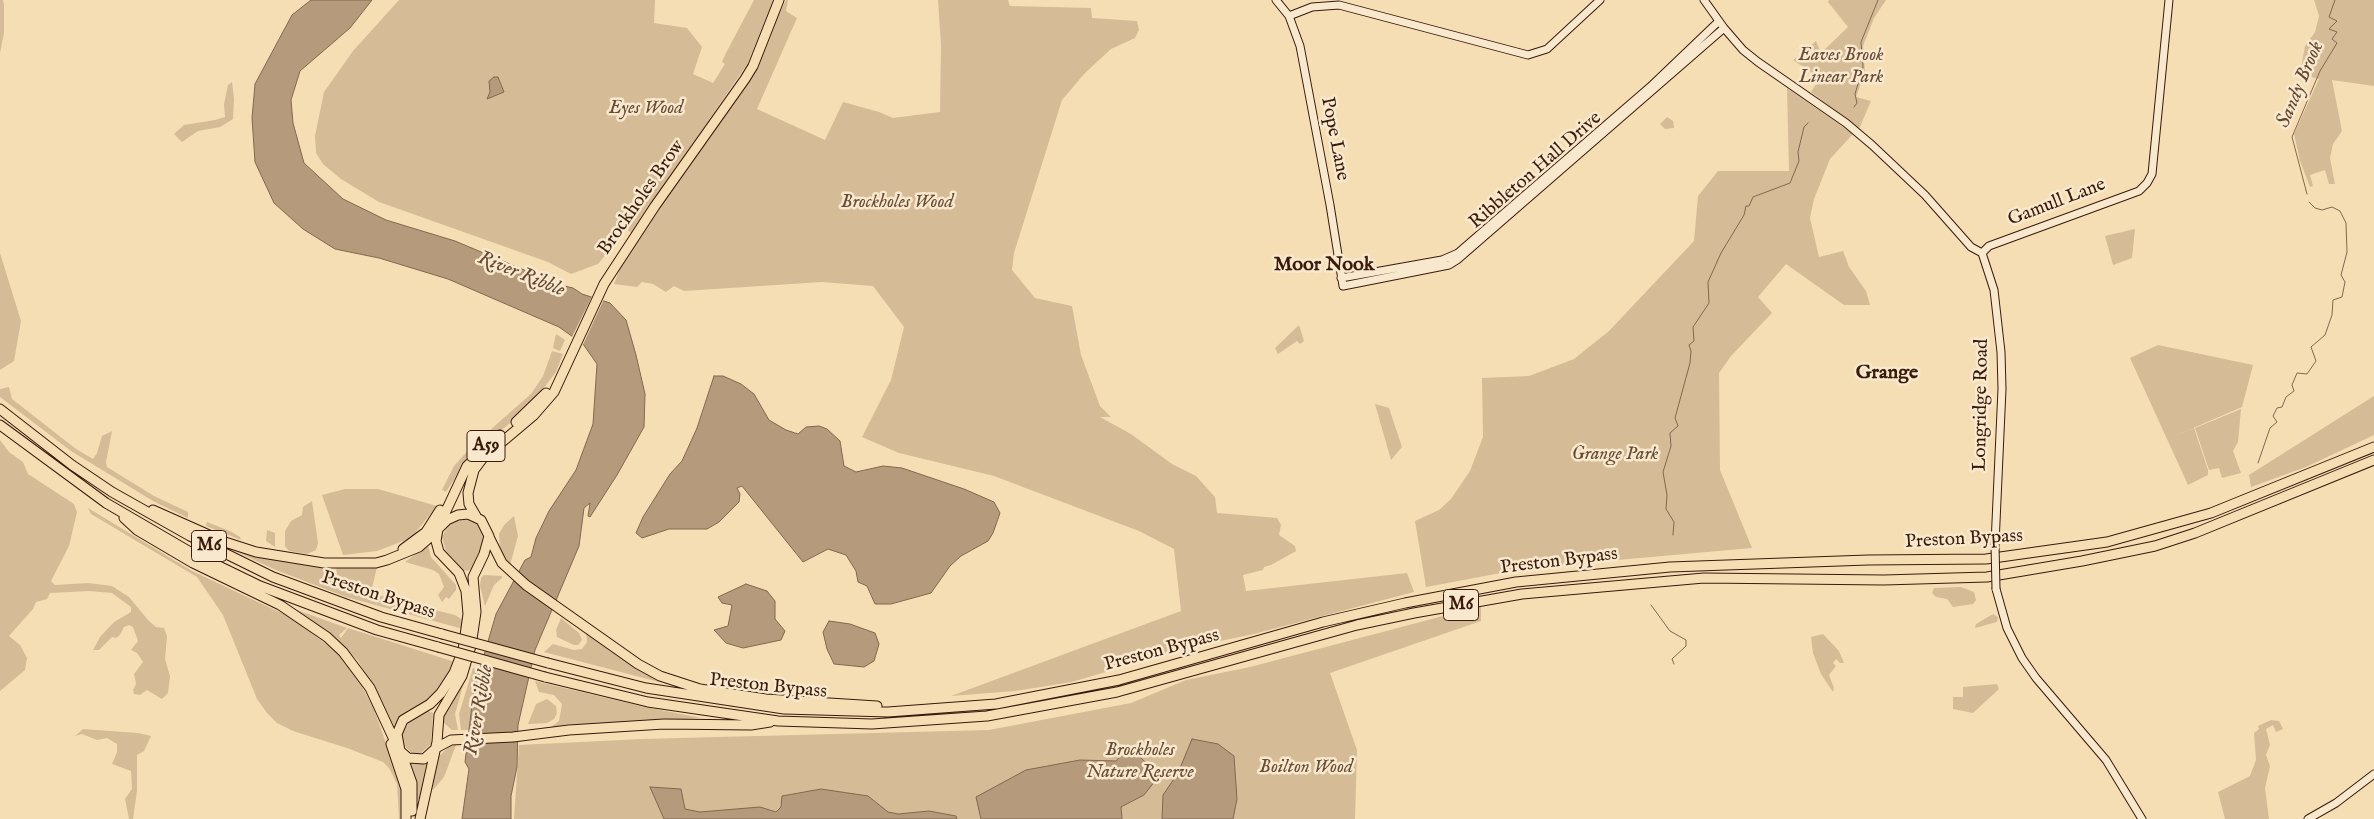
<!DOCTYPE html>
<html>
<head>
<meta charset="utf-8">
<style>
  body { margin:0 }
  canvas { display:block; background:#f5ddb4 }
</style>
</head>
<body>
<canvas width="2374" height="819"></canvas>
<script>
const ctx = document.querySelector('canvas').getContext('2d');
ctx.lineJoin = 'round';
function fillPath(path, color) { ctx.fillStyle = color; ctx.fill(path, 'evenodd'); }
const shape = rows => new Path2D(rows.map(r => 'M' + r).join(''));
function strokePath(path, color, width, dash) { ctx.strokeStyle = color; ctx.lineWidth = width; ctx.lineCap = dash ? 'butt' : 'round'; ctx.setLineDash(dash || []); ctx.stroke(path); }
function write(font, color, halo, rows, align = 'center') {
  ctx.font = font + ' "IM FELL English",serif'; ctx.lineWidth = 5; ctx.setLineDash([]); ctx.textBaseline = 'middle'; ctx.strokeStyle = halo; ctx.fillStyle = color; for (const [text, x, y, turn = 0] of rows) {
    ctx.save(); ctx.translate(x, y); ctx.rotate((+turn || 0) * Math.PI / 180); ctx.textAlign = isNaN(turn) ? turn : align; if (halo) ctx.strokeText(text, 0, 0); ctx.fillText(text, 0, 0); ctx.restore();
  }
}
fillPath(shape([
  [0,0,3,0,4,5,4,33,0,53],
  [399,0,655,0,654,23,687,28,702,47,693,74,713,83,725,64,722,62,726,53,754,0,773,0,748,63,631,233,625,228,623,234,598,264,571,274,548,262,379,202,341,179,323,164,316,153,315,136,324,92,353,51],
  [786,0,788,0,786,11,797,18,757,109,825,140,843,102,879,112,893,118,940,112,941,45,938,0,1008,0,1010,6,1091,8,1092,18,1137,21,1139,30,1135,38,1111,49,1085,73,1062,100,1014,253,1012,270,1035,298,1072,306,1081,355,1100,406,1111,417,1100,417,1131,434,1172,464,1196,476,1215,497,1217,513,1277,518,1281,525,1279,535,1295,546,1296,551,1271,565,1264,567,1263,570,1243,575,1246,591,1407,573,1414,592,1254,634,1186,648,1072,682,1015,691,951,696,1181,611,1174,549,1139,531,994,476,899,453,862,437,891,380,904,327,873,286,822,282,684,291,674,286,666,292,653,284,642,282,637,287,614,284,623,261,753,66],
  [1829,0,1886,0,1874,18,1863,46,1865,72,1856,97,1871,101,1859,129,1811,92,1820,78,1793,60,1816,41,1821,53,1848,27,1828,2],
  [2314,0,2374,0,2374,86,2332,80,2342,131,2333,144,2330,158,2335,184,2329,184,2325,170,2310,175,2313,186,2310,187,2300,161,2294,134,2319,79,2300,74,2305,46,2315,32,2319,16],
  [232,82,234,99,233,119,220,127,198,131,182,142,174,134,184,125,215,120,225,117,224,104,228,85],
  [1787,88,1853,134,1830,159,1814,199,1810,218,1819,257,1843,251,1849,267,1866,291,1870,305,1844,305,1786,264,1758,297,1772,313,1731,356,1719,373,1720,470,1752,548,1528,568,1426,587,1415,521,1439,510,1451,499,1470,471,1483,437,1482,378,1529,376,1574,359,1609,331,1694,241,1698,196,1718,171,1789,171],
  [1667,117,1673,121,1674,128,1665,129,1660,124],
  [2135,229,2132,258,2113,265,2105,236],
  [0,253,21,321,14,361,0,370],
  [1299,325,1304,341,1300,344,1297,341,1278,354,1275,348],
  [556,334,565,340,560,351,553,348],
  [2158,345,2253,365,2242,407,2170,438,2194,428,2208,470,2208,475,2188,485,2130,358],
  [552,351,563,354,556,372,530,406,478,450,463,466,446,492,442,490,454,466,473,445,531,394,543,376],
  [9,387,12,399,76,449,93,459,97,453,102,436,112,431,106,462,107,467,154,496,188,512,188,518,153,501,71,451,0,397,0,389],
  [2374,396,2374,435,2306,467,2251,487,2249,475],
  [1375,404,1389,408,1402,447,1391,460],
  [2241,409,2238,442,2233,451,2241,473,2222,478,2219,468,2209,470,2195,428],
  [0,440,9,452,23,462,28,474,74,504,77,512,69,546,51,581,55,585,88,583,112,586,129,597,148,620,156,627,164,628,167,636,165,659,170,676,168,693,162,699,147,690,140,695,134,694,133,690,136,684,134,674,143,662,137,653,131,650,138,641,133,627,129,625,124,627,120,635,116,638,112,637,99,650,93,650,100,637,114,622,131,612,131,607,112,593,89,591,50,593,47,599,36,602,33,609,9,636,20,645,27,658,25,670,0,691],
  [345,489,378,489,437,506,411,538,377,551,343,555,322,495],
  [312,501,318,543,316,550,307,554,289,551,285,546,285,531,291,521,302,515,303,507],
  [88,508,192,571,290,617,338,653,352,668,374,709,402,789,403,819,399,819,397,784,389,768,383,762,347,748,293,731,277,723,267,713,257,699,223,615,197,577,91,514],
  [514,516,518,536,510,565,500,552,499,534,504,525],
  [465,519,473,520,479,525,484,536,480,554,471,570,465,571,446,551,442,537,448,526,454,522],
  [207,522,232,532,240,537,241,540,206,526],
  [267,530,275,533,275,547,266,541],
  [213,541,331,566,335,579,340,582,391,599,455,615,463,620,463,629,346,597,276,570],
  [428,545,431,557,456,585,456,590,449,599,446,597,442,602,438,595,444,587,439,574,433,570,405,562],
  [336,566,377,567,372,588,337,575],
  [484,575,502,576,502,578,494,585,485,606,480,586,481,578],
  [1961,587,1974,592,1976,600,1973,604,1953,607,1947,599,1936,597,1932,593,1934,588],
  [1481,606,1481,621,1330,673,1357,750,1355,819,514,819,519,745,642,739,989,730,1131,703,1186,680,1250,667],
  [297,610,347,628,339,635,341,638,348,628,455,662,441,688,395,729,381,699,358,661,342,644],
  [1993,614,1998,617,1997,622,1975,628,1976,624],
  [561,618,579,633,582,640,578,645,574,645,557,637,556,630],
  [586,631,660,679,659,682,544,652,553,644,574,650,582,649,587,642],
  [1823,634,1839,651,1844,663,1840,663,1836,659,1833,663,1836,666,1829,675,1834,688,1833,692,1821,674,1813,653,1811,637],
  [469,665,455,714,458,730,452,730,444,723,444,717],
  [473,668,480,669,476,673,469,730,461,730,459,714],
  [535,681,645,707,701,718,551,727,559,721,562,704,554,695,539,692],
  [1997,684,1999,689,1973,713,1953,709,1953,697,1963,697,1963,687],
  [547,699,556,706,557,713,554,719,547,723,528,724,536,704],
  [426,710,433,713,431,744,421,753,412,753,402,744,402,733,410,721],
  [2271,720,2279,721,2283,729,2276,732,2273,725,2266,729,2270,745,2266,755,2270,766,2265,788,2269,819,2225,819,2218,792,2250,776,2256,760,2254,733,2259,729,2258,726],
  [83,729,138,733,151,736,144,751,137,755,137,791,133,819,129,819,125,799,132,789,131,771,112,764,117,752,117,744,107,738,97,740,82,734,75,736],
  [456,745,444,777,433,790,431,787,439,756,450,746],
  [430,760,421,799,418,799,413,819,415,811,409,763,424,763]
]), '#d5bc97');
const water = shape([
  [311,0,372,0,350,28,300,71,291,100,293,123,304,163,343,199,386,220,455,241,560,285,573,288,582,294,610,303,626,320,636,355,645,394,644,427,617,475,590,517,588,516,590,503,584,508,579,546,535,650,518,725,517,767,511,796,511,819,462,819,469,769,465,762,476,673,480,669,496,614,525,560,531,557,536,538,549,511,576,470,593,424,597,364,583,344,559,327,448,279,379,258,335,249,303,229,274,203,255,162,252,118,255,84,292,15,311,0],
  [494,77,498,77,504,92,487,99,490,92,489,81,494,77],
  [714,376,723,376,741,384,754,394,769,420,786,430,798,434,806,427,819,426,827,429,840,441,844,466,856,472,883,466,902,468,964,489,994,502,1000,513,993,533,988,541,961,556,950,566,931,593,891,604,875,604,867,586,858,582,856,571,846,555,828,549,803,562,742,486,737,488,740,494,739,502,719,522,707,529,669,529,642,538,636,533,643,517,670,474,682,461,697,428,714,376],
  [746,584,767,591,775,601,775,619,785,631,781,640,743,648,726,643,714,630,728,626,732,605,722,603,718,597,746,584],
  [829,621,850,624,875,633,879,644,874,661,864,667,834,664,827,649,823,632,829,621],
  [1192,739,1218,744,1234,756,1237,799,1233,819,1162,819,1163,795,1178,773,1192,739],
  [1124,752,1140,757,1159,775,1162,772,1144,795,1121,807,1122,819,981,819,976,797,1026,770,1080,760,1116,761,1124,752],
  [650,787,681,789,685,809,700,812,760,807,776,812,781,807,782,796,821,789,868,796,888,812,898,814,929,811,956,816,957,819,664,819,650,787]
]);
fillPath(water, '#b59b7b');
strokePath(water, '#84674e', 1);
fillPath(shape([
  [593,294,604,299,582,347,571,339]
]), '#f5ddb4');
strokePath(shape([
  [1854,107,1857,103,1855,94,1863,67,1861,42,1878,0],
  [2307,194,2292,137,2320,71,2337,43,2332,39,2337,32,2329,29,2337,21,2329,17,2335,0],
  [2258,463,2270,428,2277,422,2273,416,2277,408,2282,407,2286,397,2294,391,2292,385,2297,373,2307,374,2316,361,2311,347,2325,335,2332,315,2333,300,2342,297,2345,282,2341,275,2347,252,2346,223,2340,211,2332,207,2322,210,2315,208,2309,202],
  [1673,535,1674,522,1666,509,1667,495,1663,472,1671,446,1670,433,1678,426,1675,418,1690,363,1691,351,1689,345,1694,341,1693,327,1709,303,1708,282,1721,253,1744,215,1746,206,1749,206,1753,197,1790,183,1799,161,1798,152,1804,127,1808,123],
  [1651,605,1670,631,1686,640,1686,646,1672,659,1674,664]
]), '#84674e', 1);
const secondary = shape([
  [1276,0,1289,16,1300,46,1330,205,1343,286,1449,265,1457,260,1724,28],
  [1704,0,1724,28,1743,50,1758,62,1846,123,1872,145,1925,195,1971,247,1982,253,1994,290,2001,352,2002,389,1995,544],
  [1289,16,1312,7,1339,5,1528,55,1547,49,1600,0],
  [1982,253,1989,246,2139,191,2147,183,2152,174,2169,0],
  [1341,278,1442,260,1458,253,1650,87,1719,21],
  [1996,589,2007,628,2022,658,2036,678,2106,760,2142,819],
  [2308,819,2336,803,2374,774]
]);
const highway = shape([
  [0,409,72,465,112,492,190,536,273,577,381,617,442,634],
  [516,422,546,393],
  [0,425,106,503,190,552,260,586,377,630,438,647],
  [153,510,225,542,256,552,324,563,376,563,387,560,419,547,437,531],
  [476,516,469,504,468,493,474,470,483,458,534,415,554,392,604,284,655,206,745,79,753,66,779,0],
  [124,518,137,530,193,563,280,605,327,637,343,652,370,688,396,744],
  [439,526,467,466,500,435],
  [489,537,502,563,526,585,638,664,660,676,700,689,766,699,877,706],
  [403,549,426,532,440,510],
  [548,663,646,688,784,709,888,712,996,704,1119,680,1323,622,1405,603,1516,582,1670,567,1868,560,1986,559,2107,542,2211,513,2374,447],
  [545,677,648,702,778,721,872,724,987,716,1117,692,1357,625,1414,613,1522,594,1704,578,1884,580,1987,577,2082,561,2155,546,2195,533,2374,460],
  [391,744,406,789,406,819],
  [436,748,451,740,513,737,569,730,664,724,751,725,770,722],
  [402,755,412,783,412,811],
  [420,819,437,742,439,715,462,676,471,646,476,612,473,577,484,554,489,536,481,520,468,514,458,515,447,520,438,529,436,541,439,552,459,573,466,591,468,614,463,650,454,673,441,693,430,704,403,720,397,734,400,751,408,758,424,759,436,748]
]);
strokePath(secondary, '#3a1a0b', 9);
strokePath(highway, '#3a1a0b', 11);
strokePath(secondary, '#f8e9ce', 7);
strokePath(highway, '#f5ddb4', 9);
const secondaryBridge = shape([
  [1995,544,1996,589]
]);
const highwayBridge = shape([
  [442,634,548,663],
  [438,647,545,677]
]);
strokePath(secondaryBridge, '#3a1a0b', 9, []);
strokePath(highwayBridge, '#3a1a0b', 11, []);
strokePath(secondaryBridge, '#f8e9ce', 7);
strokePath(highwayBridge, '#f5ddb4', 9);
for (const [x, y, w] of [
  [486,446,38],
  [209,546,35],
  [1461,605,35]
]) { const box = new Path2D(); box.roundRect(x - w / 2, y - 15.5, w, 31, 4); ctx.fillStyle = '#f8e9ce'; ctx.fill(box); strokePath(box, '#3a1a0b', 1); }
write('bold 18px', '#3a1a0b', null, [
  ["A59",486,446],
  ["M6",209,546],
  ["M6",1461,605]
]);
write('italic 19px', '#684b35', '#f8e9ce', [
  ["Eaves Brook",1841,56],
  ["Linear Park",1841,78],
  ["Eyes Wood",646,109],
  ["Brockholes Wood",897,203],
  ["Grange Park",1615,455],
  ["Brockholes",1140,751],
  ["Nature Reserve",1140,773],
  ["Boilton Wood",1306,768]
]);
write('19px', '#3a1a0b', '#f8e9ce', [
  ["Pope Lane",1334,139,79],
  ["Ribbleton Hall Drive",1536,171,-41],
  ["Brockholes Brow",642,198,-55],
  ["Gamull Lane",2057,203,-21],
  ["Longridge Road",1982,405,-89],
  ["Preston Bypass",1964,540,-3],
  ["Preston Bypass",1559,562,-7],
  ["Preston Bypass",378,596,18],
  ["Preston Bypass",1162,651,-15],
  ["Preston Bypass",768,687,6]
]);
write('italic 20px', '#654732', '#f8e9ce', [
  ["Sandy Brook",2301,85,-67],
  ["River Ribble",521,275,22],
  ["River Ribble",480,710,-80]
]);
write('bold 20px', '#3a1a0b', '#f8e9ce', [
  ["Moor Nook",1324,266],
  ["Grange",1887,374]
]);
</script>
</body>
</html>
